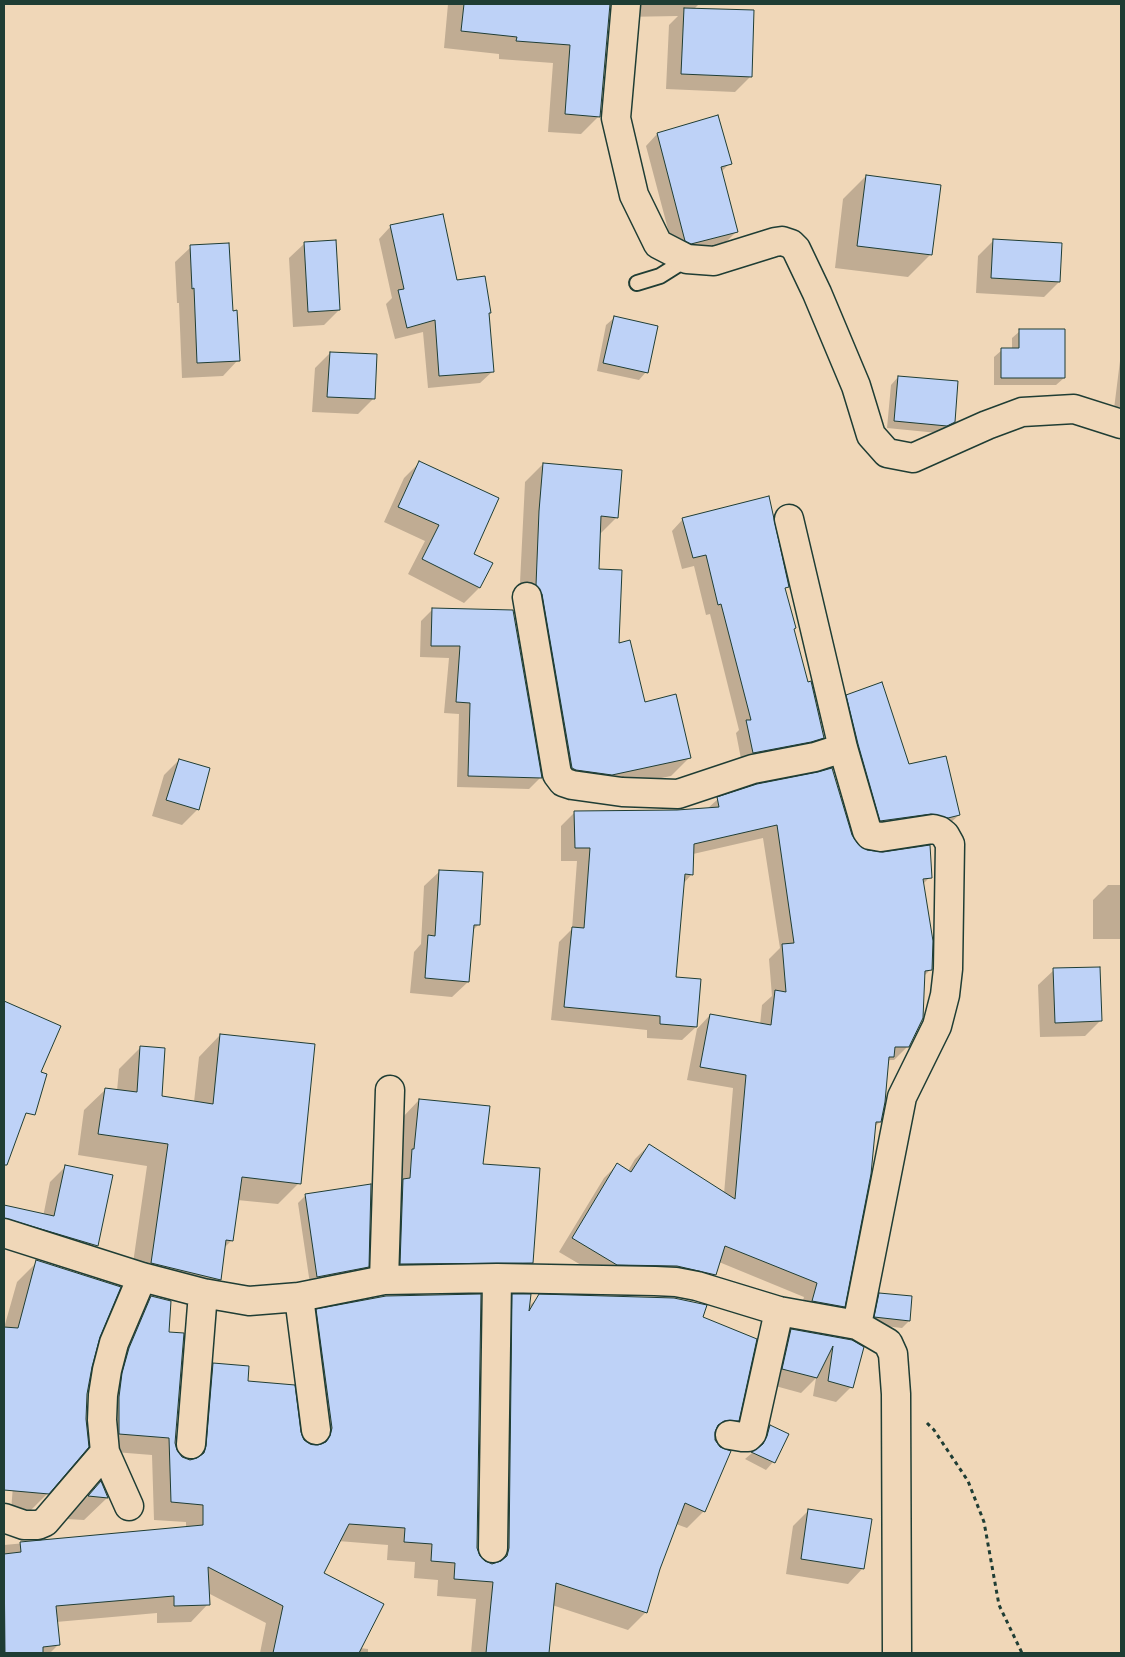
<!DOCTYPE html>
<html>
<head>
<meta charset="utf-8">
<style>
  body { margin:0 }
  #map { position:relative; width:1125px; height:1657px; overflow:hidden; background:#f0d7b8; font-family:"Gochi Hand",sans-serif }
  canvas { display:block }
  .frame { position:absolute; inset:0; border:5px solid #1f3d34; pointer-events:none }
</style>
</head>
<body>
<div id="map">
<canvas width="1125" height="1657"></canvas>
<div class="frame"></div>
</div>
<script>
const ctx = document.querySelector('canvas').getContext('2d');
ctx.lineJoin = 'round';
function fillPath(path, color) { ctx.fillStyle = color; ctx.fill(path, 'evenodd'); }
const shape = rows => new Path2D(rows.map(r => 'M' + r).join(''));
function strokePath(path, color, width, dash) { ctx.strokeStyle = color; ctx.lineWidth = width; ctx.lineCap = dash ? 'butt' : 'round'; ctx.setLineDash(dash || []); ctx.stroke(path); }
fillPath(shape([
  [448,4,699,4,693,10,751,76,735,92,666,89,669,25,678,16,623,17,618,9,609,6,599,116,581,134,548,132,553,63,499,59,499,54,444,48],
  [717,117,730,163,721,172,736,232,725,243,679,255,674,252,646,146,657,134],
  [866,176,930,255,908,277,835,268,843,199],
  [391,226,456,281,490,313,488,314,493,371,480,383,428,388,423,332,395,339,386,304,392,298,379,239],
  [994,240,1059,282,1044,297,976,293,978,256],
  [305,243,339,310,324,325,293,327,289,258],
  [191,247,231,312,238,360,223,376,182,378,179,303,177,303,175,262],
  [614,318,646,372,639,380,597,371,606,325],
  [1020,331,1064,378,1056,385,994,385,994,357,1002,350,1012,350,1012,338],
  [330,353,373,399,358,414,312,412,315,368],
  [1121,353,1121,418,1113,417],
  [898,377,954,422,946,429,938,433,887,428,891,385],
  [419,463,473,554,479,588,464,603,408,574,425,541,384,522,404,478],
  [543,464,617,517,600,534,598,570,617,645,644,703,689,758,671,776,594,792,557,787,519,603,525,482],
  [683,519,788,586,784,589,792,630,823,737,812,749,742,764,736,733,739,730,710,614,706,615,694,566,682,569,672,531],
  [433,609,512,611,541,777,529,789,457,787,459,714,444,713,449,658,420,657,421,621],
  [847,696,908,766,959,815,949,824,871,830,838,705],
  [179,760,198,809,182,825,152,816,164,775],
  [718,799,851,836,857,846,930,877,922,885,931,969,923,977,908,1046,894,1060,890,1060,887,1062,880,1122,874,1127,844,1306,830,1320,799,1314,804,1297,719,1262,715,1275,701,1289,603,1278,559,1252,604,1178,618,1164,628,1171,635,1159,649,1145,724,1194,733,1088,687,1080,697,1029,710,1015,760,1025,762,1005,772,996,769,959,780,948,763,838,693,854,692,874,683,884,674,978,696,1027,682,1040,647,1038,647,1030,551,1020,559,942,572,929,577,861,561,861,561,826,575,812,707,809],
  [440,871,479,924,472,931,468,982,452,997,410,993,414,952,421,944,424,886],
  [1108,885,1121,885,1121,939,1093,939,1093,900],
  [1054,970,1100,1021,1085,1036,1040,1037,1038,985],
  [4,1002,59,1027,20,1082,4,1131],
  [220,1035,299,1183,278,1204,237,1200,232,1240,224,1248,220,1280,198,1301,130,1284,147,1166,78,1155,84,1110,106,1089,117,1091,119,1069,140,1048,160,1097,194,1102,199,1057],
  [419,1100,482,1165,532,1262,514,1280,383,1281,402,1118],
  [65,1167,98,1238,83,1253,39,1237,50,1182],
  [370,1186,368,1267,360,1274,310,1284,298,1203,305,1196],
  [36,1263,98,1337,48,1493,29,1512,11,1511,16,1448,4,1447,4,1328,17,1282],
  [880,1294,909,1321,902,1328,868,1324,872,1302],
  [513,1295,528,1307,540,1296,702,1318,738,1420,720,1438,714,1438,704,1511,687,1528,676,1524,659,1569,646,1612,628,1630,552,1605,548,1653,471,1653,476,1599,437,1596,438,1580,414,1578,415,1562,387,1560,388,1545,338,1541,322,1573,360,1648,368,1649,368,1653,260,1653,266,1623,208,1593,208,1604,191,1622,157,1623,157,1613,56,1622,58,1645,50,1653,4,1653,4,1545,186,1528,186,1522,154,1520,152,1455,102,1451,134,1315,151,1297,168,1333,174,1443,176,1451,181,1458,190,1461,196,1382,214,1364,247,1382,299,1433,303,1441,314,1446,299,1328,317,1311,476,1548,479,1557,484,1562,491,1565,495,1313],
  [791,1330,851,1341,851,1387,836,1402,813,1396,816,1378,801,1393,768,1384,776,1346],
  [770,1426,787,1435,773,1462,766,1470,745,1459,752,1453,757,1450,763,1433],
  [100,1483,107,1498,84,1520,67,1519],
  [809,1510,863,1568,848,1584,786,1574,793,1526]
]), '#0003');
const building = shape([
  [464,4,610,4,600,117,565,114,570,45,516,41,517,37,461,31,464,4],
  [684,8,754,10,752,77,681,74,684,8],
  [718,115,732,164,721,167,738,232,691,244,685,241,657,133,718,115],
  [866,175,941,185,932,255,857,246,866,175],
  [443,214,457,280,485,276,491,313,489,313,494,372,439,376,435,320,407,328,398,290,404,289,390,225,443,214],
  [993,239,1062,243,1060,282,991,278,993,239],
  [336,240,340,310,308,312,304,242,336,240],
  [229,243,233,311,237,310,240,361,197,363,194,288,192,289,190,245,229,243],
  [614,316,658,326,648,373,603,363,614,316],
  [1019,329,1065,329,1065,378,1001,378,1001,348,1019,348,1019,329],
  [330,352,377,354,375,399,327,397,330,352],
  [898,376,958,381,955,422,947,426,894,421,898,376],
  [419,461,499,498,474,554,493,563,480,588,422,559,439,525,398,507,419,461],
  [543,463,622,470,618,518,601,516,599,569,622,570,619,643,630,640,645,702,676,694,691,758,612,775,576,770,572,768,542,594,536,585,539,511,543,463],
  [769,496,789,587,785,588,796,628,794,629,808,682,811,681,824,738,811,742,753,753,746,720,751,720,721,604,718,605,706,555,693,558,682,518,769,496],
  [432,608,513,610,542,778,468,776,470,703,456,702,460,646,431,646,432,608],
  [882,682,909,764,946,756,960,815,948,818,931,814,880,821,858,744,846,695,882,682],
  [179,759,210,768,199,810,166,800,179,759],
  [832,768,852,835,858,844,867,850,883,852,930,845,932,878,923,879,933,941,932,970,925,971,923,1018,909,1047,895,1047,894,1057,889,1057,885,1102,881,1122,876,1122,871,1174,845,1307,812,1301,817,1283,725,1246,716,1275,677,1266,617,1265,572,1238,617,1163,631,1172,649,1144,735,1199,746,1075,700,1067,710,1014,771,1025,775,990,786,992,782,944,794,943,777,825,694,844,693,875,685,874,676,977,701,979,697,1027,660,1024,660,1016,564,1007,572,927,584,928,590,848,575,848,574,811,677,810,719,807,717,797,757,784,818,772,832,768],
  [439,870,483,872,480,925,474,925,469,982,425,978,428,935,435,936,439,870],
  [1100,967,1102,1021,1055,1023,1053,968,1100,967],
  [4,1001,61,1026,41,1072,47,1074,35,1115,26,1113,7,1165,4,1165,4,1001],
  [220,1034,315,1044,301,1184,242,1177,233,1241,226,1240,221,1280,151,1263,168,1144,98,1134,105,1088,137,1092,140,1046,165,1048,162,1096,213,1104,220,1034],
  [419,1099,490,1106,483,1164,540,1168,533,1263,400,1264,403,1179,410,1178,412,1149,414,1149,419,1099],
  [65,1165,113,1175,98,1246,4,1218,4,1205,54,1216,65,1165],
  [371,1184,369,1267,317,1277,305,1194,371,1184],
  [36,1260,121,1287,100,1337,92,1367,87,1394,86,1419,89,1447,49,1494,4,1490,4,1327,18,1328,36,1260],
  [879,1293,912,1296,910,1321,874,1317,879,1293],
  [481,1294,477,1548,480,1556,485,1561,492,1564,501,1561,507,1556,509,1548,512,1294,531,1294,529,1311,539,1294,674,1298,707,1305,703,1317,757,1339,739,1421,724,1421,718,1425,715,1432,715,1440,720,1447,731,1451,705,1512,685,1503,660,1569,647,1613,556,1583,549,1653,486,1653,493,1582,454,1579,455,1563,431,1561,432,1544,404,1542,405,1528,349,1524,324,1573,384,1604,359,1653,273,1653,283,1606,208,1567,210,1605,174,1606,174,1596,56,1606,60,1645,43,1647,43,1653,5,1653,4,1554,21,1552,20,1542,203,1525,203,1505,171,1502,169,1438,119,1434,119,1397,122,1373,129,1348,151,1296,171,1301,169,1332,184,1333,175,1443,177,1450,182,1457,190,1460,197,1458,204,1453,206,1446,213,1363,249,1366,248,1381,295,1385,301,1432,304,1440,310,1444,318,1445,326,1442,330,1436,332,1428,316,1309,386,1296,481,1294],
  [791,1329,852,1340,864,1347,853,1388,828,1381,833,1346,817,1378,782,1369,791,1329],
  [770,1425,789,1434,775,1463,751,1452,758,1448,763,1444,767,1436,770,1425],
  [101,1481,108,1498,88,1496,101,1481],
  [808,1509,872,1519,864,1569,801,1559,808,1509]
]);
fillPath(building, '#bed2f7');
strokePath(building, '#1f3d34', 1);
const lane = shape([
  [637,283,660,276,687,259]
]);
const street = shape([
  [626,4,616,118,634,195,658,244,687,259,714,261,775,242,782,241,791,244,796,249,817,293,856,386,871,435,887,453,913,458,987,425,1022,412,1074,409,1121,424],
  [789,519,843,748,867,831,870,835,881,837,933,829,940,831,945,835,950,844,948,969,945,995,937,1026,902,1097,857,1325],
  [527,597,557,774,563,782,572,785,622,792,678,794,753,769,815,757,843,748],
  [4,1233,142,1277,203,1293,249,1301,299,1297,384,1280,497,1278,655,1281,676,1282,697,1286,779,1311,857,1325,888,1343,893,1354,896,1394,897,1653],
  [384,1280,390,1090],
  [299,1297,316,1430],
  [730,1435,742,1437,748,1437,752,1433,779,1311],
  [191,1444,203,1293],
  [129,1506,105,1452,102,1420,103,1395,107,1370,114,1343,142,1277],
  [4,1518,24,1525,38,1525,45,1522,105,1452],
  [493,1548,497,1278]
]);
strokePath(lane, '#1f3d34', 18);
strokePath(street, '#1f3d34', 31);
strokePath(shape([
  [927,1423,934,1430,968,1481,984,1522,999,1605,1022,1653]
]), '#1f3d34', 3, [4, 4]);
strokePath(lane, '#f0d7b8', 14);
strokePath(street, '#f0d7b8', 28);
</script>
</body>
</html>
